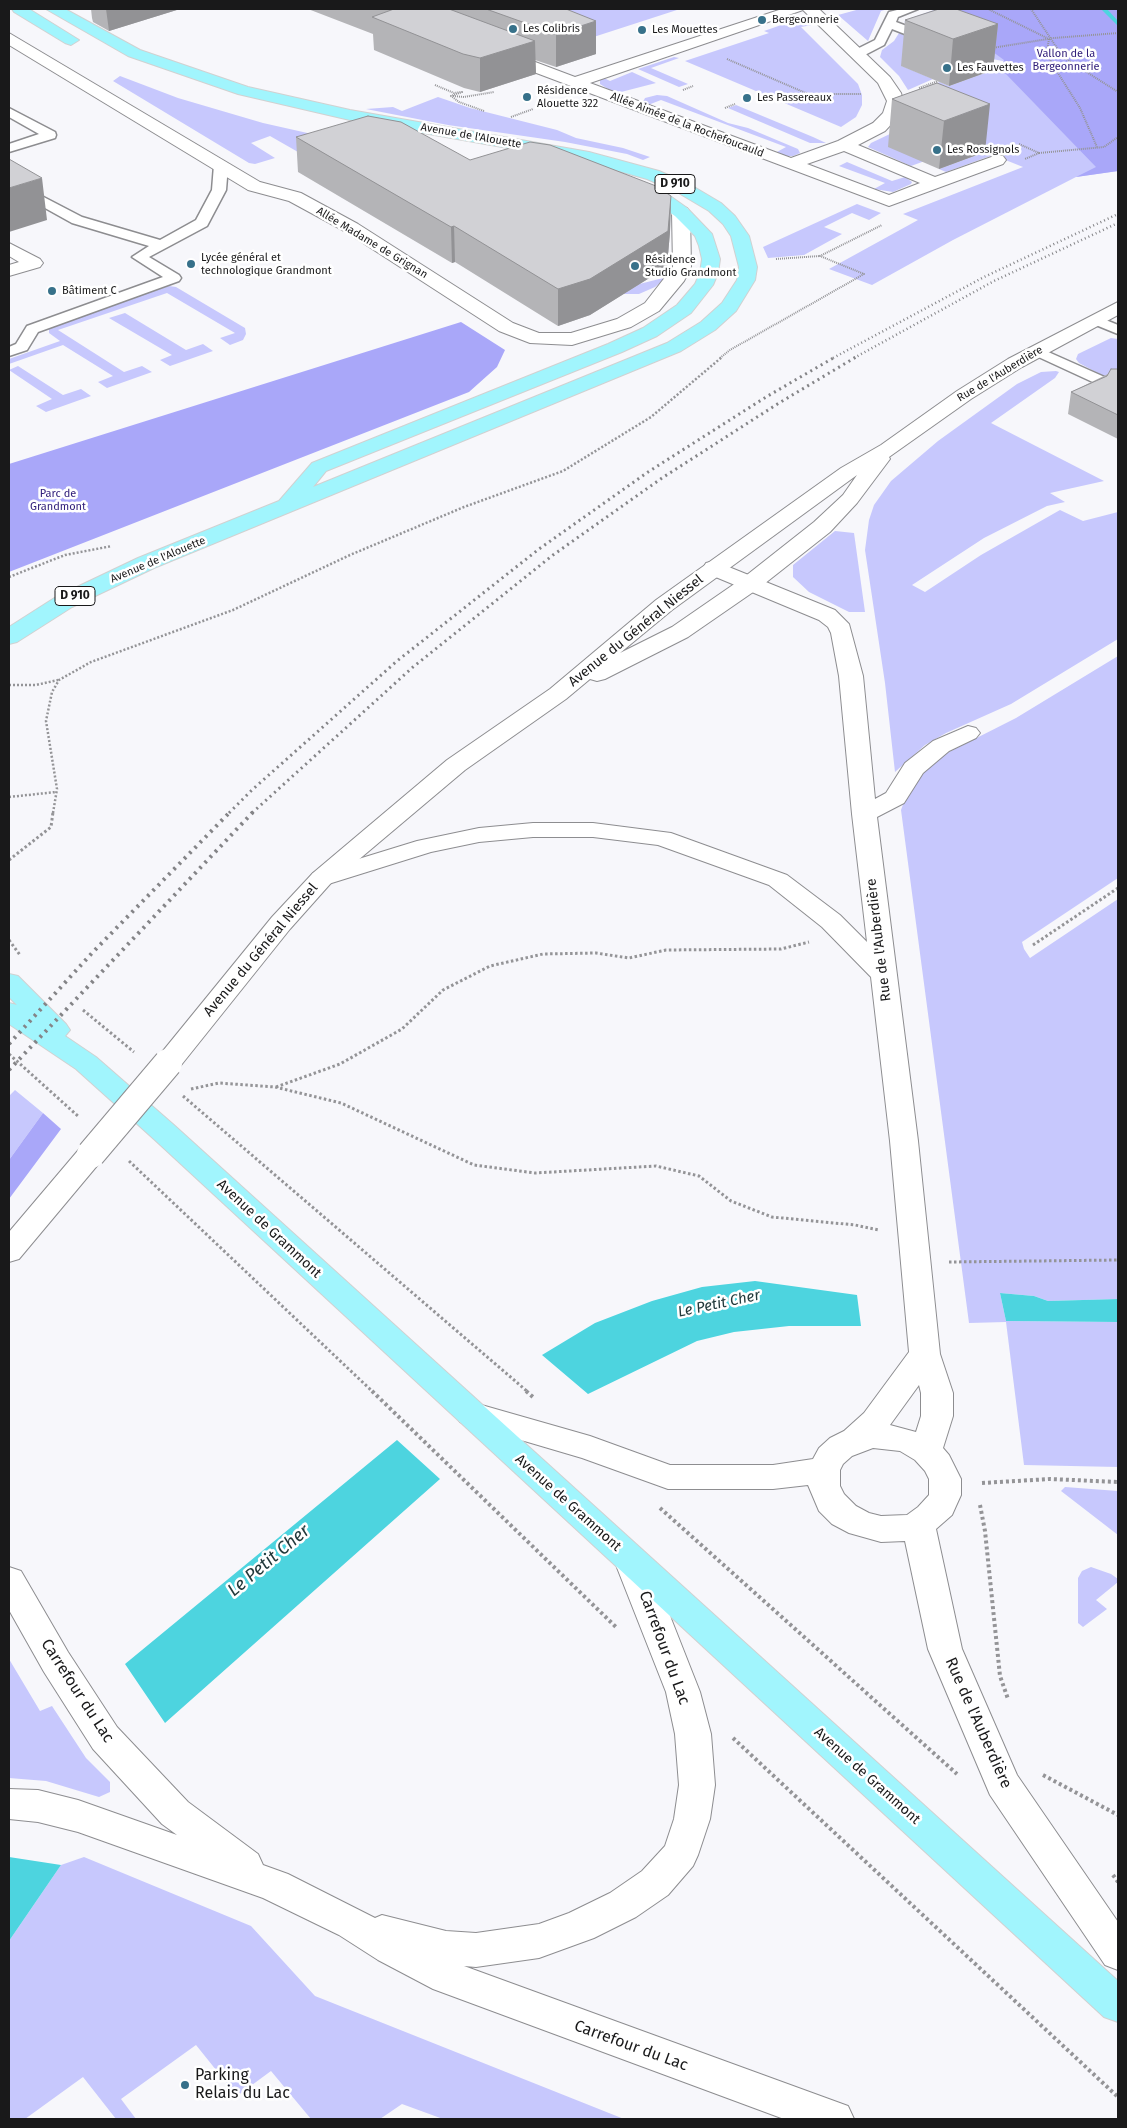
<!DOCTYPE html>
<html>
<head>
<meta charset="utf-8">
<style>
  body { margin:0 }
  #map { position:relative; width:1127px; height:2128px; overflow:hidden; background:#f7f7fb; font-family:"Fira Sans",sans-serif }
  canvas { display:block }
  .frame { position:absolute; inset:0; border:10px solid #19191a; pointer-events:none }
</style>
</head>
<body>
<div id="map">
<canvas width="1127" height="2128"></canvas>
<div class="frame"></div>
</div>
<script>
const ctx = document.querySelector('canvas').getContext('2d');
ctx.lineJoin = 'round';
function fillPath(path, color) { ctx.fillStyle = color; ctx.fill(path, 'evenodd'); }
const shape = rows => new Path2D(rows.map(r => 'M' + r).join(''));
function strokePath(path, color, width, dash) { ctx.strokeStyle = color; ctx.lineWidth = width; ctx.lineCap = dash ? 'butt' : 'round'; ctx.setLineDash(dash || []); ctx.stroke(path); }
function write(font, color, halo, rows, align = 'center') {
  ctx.font = font + ' "Fira Sans",sans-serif'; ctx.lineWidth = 5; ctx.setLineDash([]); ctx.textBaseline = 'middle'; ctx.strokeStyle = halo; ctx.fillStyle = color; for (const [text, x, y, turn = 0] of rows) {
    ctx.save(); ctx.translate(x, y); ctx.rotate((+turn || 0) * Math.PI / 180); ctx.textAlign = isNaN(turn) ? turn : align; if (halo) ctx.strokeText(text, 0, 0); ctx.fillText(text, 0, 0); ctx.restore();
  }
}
fillPath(shape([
  [473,9,680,9,572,44,498,12],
  [860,9,888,9,881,11,868,41,838,15],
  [932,9,1118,9,1118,171,1076,177,953,240,872,285,829,269,918,220,903,214,1023,167,993,155,946,172,939,169,985,152,922,162,911,166,868,147,871,143,892,133,909,93,940,82,949,86,993,70,1005,73,1003,61,992,59,904,22,911,18,934,10],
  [813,20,818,24,801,27,858,84,862,95,862,105,856,117,841,127,685,61,769,33,764,31,790,22],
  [899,33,945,51,902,66,933,79,908,90,899,76,880,57,882,50,894,41],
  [674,57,679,58,651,68,688,84,679,87,638,69],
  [632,72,656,83,621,92,611,91,600,84,600,80,604,78,610,81],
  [120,76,178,98,263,123,352,143,319,164,270,136,251,143,275,158,255,164,249,163,113,81],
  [657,95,667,96,728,123,748,128,798,149,800,153,793,156,783,156,775,153,786,147,661,100,648,105,643,102,645,98],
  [438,97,470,108,557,130,576,138,623,148,650,157,643,160,627,154,565,142,448,125,366,109,393,107,402,111],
  [736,105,813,137,826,143,810,143,728,108],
  [847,162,892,181,905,177,912,182,911,184,893,192,874,189,885,183,839,166],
  [857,204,881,213,869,220,852,213,824,227,842,234,804,255,768,258,763,247],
  [667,277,655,287,639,294,619,294,612,291],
  [169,286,176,287,245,328,246,334,243,340,230,345,220,338,235,333,167,293,58,330,124,372,142,366,152,372,107,388,98,382,113,376,63,345,9,364,9,359,60,341,49,333,49,329,54,325],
  [125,313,186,350,203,344,213,351,170,366,160,360,172,355,109,318],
  [1111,338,1118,339,1118,384,1079,363,1076,359,1078,354],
  [18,366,63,395,81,389,91,396,46,412,36,406,52,399,9,370],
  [1056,371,1059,372,1055,378,991,423,1104,481,1050,493,1065,502,1047,506,984,538,912,585,925,592,981,555,1060,510,1083,521,1118,512,1118,639,1011,704,946,733,925,745,895,772,885,683,865,550,869,520,874,505,891,481,938,441,1017,384,1041,372],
  [835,531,854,533,865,612,849,612,809,592,793,577,793,565],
  [1118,656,1118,878,1022,942,1024,949,1030,958,1118,899,1118,1299,1048,1301,1034,1296,1000,1293,1006,1321,1118,1322,1118,1467,1024,1465,1006,1322,969,1323,901,810,905,799,924,770,939,757,1016,718],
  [15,1090,43,1113,9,1160,9,1096],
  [1065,1487,1118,1491,1118,1535,1061,1491],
  [1091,1567,1111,1574,1118,1579,1118,1582,1096,1600,1107,1609,1083,1627,1078,1623,1078,1578,1082,1571],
  [9,1659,40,1711,52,1706,86,1758,110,1782,110,1792,99,1797,46,1781,9,1778],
  [84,1857,251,1926,315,1996,624,2119,443,2119,402,2104,380,2119,311,2119,271,2071,237,2096,196,2045,121,2099,136,2119,116,2119,83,2077,25,2119,9,2119,9,1941,61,1865]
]), '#c7c8fd');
fillPath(shape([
  [934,9,1118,9,1118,171,1076,177,1096,167,1005,73,1004,60],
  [461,322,505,350,497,367,469,392,9,572,9,464],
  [43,1113,61,1129,9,1199,9,1160]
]), '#a9a7f9');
fillPath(shape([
  [755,1281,857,1295,861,1326,789,1326,734,1332,697,1341,588,1394,542,1355,595,1323,652,1301,702,1287],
  [1000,1293,1034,1296,1048,1301,1118,1299,1118,1322,1006,1321],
  [397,1440,440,1479,165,1723,125,1664],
  [9,1857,61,1865,9,1941]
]), '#4dd4df');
fillPath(shape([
  [1101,9,1107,9,1118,21,1118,26,1101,9]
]), '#4dd4df');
const service = shape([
  [901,9,918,9,898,17,896,22,936,37,938,40,936,43,928,43,892,29,884,45,861,57,853,57,851,54,853,51,875,40,889,12,901,9],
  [9,108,55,132,56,135,55,138,9,152,9,144,39,134,9,117,9,108],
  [221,161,228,165,226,190,207,226,149,257,179,275,181,278,179,281,38,332,27,350,9,356,9,347,16,344,27,326,163,277,132,257,149,246,72,223,9,188,9,179,82,217,160,240,196,220,212,190,214,165,221,161],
  [1096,316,1118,325,1118,334,1091,323,1089,320,1096,316],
  [1037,347,1118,383,1118,391,1110,390,1032,354,1030,351,1037,347]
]);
const pedestrian = shape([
  [9,243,40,259,43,263,40,267,9,276,9,265,19,262,9,256,9,243]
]);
const minor = shape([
  [782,9,819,9,890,77,901,93,903,101,897,118,885,131,858,145,935,177,997,155,1003,156,1006,160,1003,164,889,206,494,57,492,54,494,51,506,51,575,77,782,9],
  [803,10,878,83,887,101,883,113,873,123,838,141,791,158,590,83,803,10],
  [844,151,920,183,889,195,807,164,844,151],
  [9,33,260,182,301,193,358,224,513,323,539,333,571,333,617,319,645,303,673,267,672,212,675,208,681,207,687,208,690,212,691,267,684,281,659,311,631,327,572,345,530,343,499,331,346,232,289,201,248,190,9,45,9,33],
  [714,561,835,610,849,624,863,676,875,799,886,793,905,763,933,741,968,726,976,728,980,733,976,738,949,751,923,773,904,803,877,817,918,1141,940,1354,953,1393,953,1416,943,1448,949,1455,961,1479,961,1495,956,1506,952,1515,936,1529,962,1649,1017,1775,1118,1922,1118,1970,1105,1965,990,1795,928,1649,905,1541,881,1542,849,1533,832,1524,819,1511,808,1485,773,1489,668,1489,582,1458,460,1422,455,1414,460,1406,471,1402,590,1436,670,1465,773,1465,813,1459,819,1448,830,1438,844,1431,864,1413,909,1352,890,1141,871,977,822,927,769,885,658,845,593,837,533,837,479,842,431,852,322,886,313,883,309,878,313,873,417,841,479,828,533,823,593,823,671,833,787,875,840,915,867,942,852,814,839,676,831,633,828,627,819,620,706,573,703,568,706,563,714,561],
  [919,1385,921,1393,921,1416,916,1432,890,1425,919,1385],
  [873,1448,900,1451,915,1460,925,1471,929,1479,929,1495,918,1507,907,1515,881,1516,869,1513,856,1506,844,1494,840,1486,840,1470,843,1464,852,1456,873,1448],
  [631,1547,643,1551,648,1560,700,1692,711,1734,715,1785,710,1819,698,1855,693,1866,668,1895,636,1917,594,1938,539,1958,476,1967,464,1966,848,2106,854,2119,784,2119,433,1989,378,1960,339,1935,263,1898,78,1832,38,1822,9,1819,9,1789,38,1790,78,1800,177,1835,162,1824,93,1749,44,1672,9,1610,9,1567,21,1571,68,1652,117,1727,188,1802,258,1854,263,1865,288,1874,375,1918,382,1915,446,1931,476,1933,539,1924,569,1913,610,1893,642,1871,665,1846,674,1819,679,1785,675,1734,666,1692,614,1560,619,1551,631,1547]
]);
const tertiary = shape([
  [1118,302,1118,315,1022,367,971,399,889,457,890,459,857,503,830,532,759,588,688,637,605,679,597,681,590,679,566,699,465,770,331,883,290,929,178,1069,168,1072,158,1069,154,1063,158,1057,272,917,313,873,447,760,550,689,656,600,841,468,881,445,957,391,1008,359,1118,302],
  [857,475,843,495,814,522,743,578,672,627,620,653,672,610,857,475],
  [91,1144,101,1147,105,1154,101,1161,19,1259,9,1262,9,1232,81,1147,91,1144]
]);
const primary = shape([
  [12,9,29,9,79,40,71,45,65,43,14,12,12,9],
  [46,9,65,9,140,50,248,87,350,110,589,152,659,171,689,184,721,203,735,216,749,236,757,267,755,280,736,311,715,330,681,351,154,568,72,607,17,642,9,644,9,627,56,597,138,558,279,501,312,463,608,344,643,328,677,305,695,284,700,273,702,259,699,246,695,236,675,216,651,199,632,191,629,187,632,183,644,183,663,191,687,208,712,234,720,259,718,273,713,285,691,313,657,336,622,352,326,471,313,487,667,343,701,322,722,303,737,280,739,267,731,236,723,224,709,211,677,192,647,179,587,162,350,120,238,94,128,56,46,9],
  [9,974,18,976,66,1024,70,1030,65,1036,96,1057,175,1126,1118,1981,1118,2022,1104,2017,155,1140,76,1069,9,1024,9,1003,17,1005,9,997,9,974]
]);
strokePath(service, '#8d8d90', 3);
strokePath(pedestrian, '#8d8d90', 2);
strokePath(minor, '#8d8d90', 2);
strokePath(tertiary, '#8d8d90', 2);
strokePath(primary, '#d1d1d1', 2);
strokePath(shape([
  [988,9,1049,39,1047,51,1051,62,1080,108,1097,147],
  [1031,9,1063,57,1118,92],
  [992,48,1054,38,1118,33],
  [727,59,808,94,861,94],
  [435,85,454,93,462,92,451,96,459,102,484,111],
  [919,88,938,81],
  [683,90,693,86],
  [453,96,464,97,494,92],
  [725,108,735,104],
  [511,117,533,109],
  [1019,144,1039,153,1025,159],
  [1039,153,1104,147,1118,137],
  [776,259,820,256],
  [720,358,730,350,864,274,820,256,882,225]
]), '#949497', 2, [1, 1]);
strokePath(shape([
  [9,577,65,555,112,546],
  [9,685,36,685,58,680],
  [9,797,56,792],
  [53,813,57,789,46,721,52,692,59,680,91,662,233,610,350,555,464,507,563,471,651,417,722,357]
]), '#949497', 2.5, [2, 2]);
strokePath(shape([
  [9,860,51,827,53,812],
  [9,940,20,955],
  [1033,945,1118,888],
  [83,1010,134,1052],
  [9,1054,79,1117],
  [276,1087,340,1064,402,1029,443,990,490,966,543,954,596,953,629,958,666,950,781,949,809,942],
  [191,1089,219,1083,275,1087,341,1103,474,1165,535,1173,656,1166,699,1176,731,1201,772,1217,855,1225,879,1230],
  [183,1096,528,1392],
  [129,1161,373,1392],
  [949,1262,1118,1260]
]), '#949497', 3, [2.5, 2.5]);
strokePath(shape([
  [372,1391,617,1628],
  [526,1391,533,1397],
  [982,1483,1050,1479,1118,1482],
  [980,1505,985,1531,1000,1676,1008,1699],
  [660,1508,957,1774],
  [733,1738,1118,2097],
  [1043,1775,1118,1815],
  [1113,1875,1118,1882]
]), '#949497', 4, [3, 3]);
fillPath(service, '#fff');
fillPath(pedestrian, '#fff');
fillPath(minor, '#fff');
fillPath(tertiary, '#fff');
fillPath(primary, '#a1f5fd');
strokePath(shape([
  [833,358,984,277,1118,214],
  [854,358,994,281,1118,223]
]), '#848487', 2.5, [1, 3]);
strokePath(shape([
  [229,813,252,790,397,661,539,549,648,472,766,397,835,357],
  [252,813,413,667,553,555,662,478,779,403,856,357]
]), '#848487', 3, [2, 4]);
strokePath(shape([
  [9,1044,92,953,230,812],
  [9,1070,253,812]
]), '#848487', 4, [2.5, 5]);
const tertiaryBridge = shape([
  [91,1154,168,1063]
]);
strokePath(tertiaryBridge, '#8d8d90', 30, []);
strokePath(tertiaryBridge, '#fff', 28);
fillPath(shape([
  [91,9,180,9,109,31,93,22,92,18],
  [308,9,566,9,596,54,556,67,535,60,536,74,480,92,464,88,374,50,373,34],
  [905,20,998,24,993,70,949,86,901,66],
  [937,83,985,152,939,169,888,147,892,99],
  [296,137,470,160,671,196,670,232,667,267,590,315,558,326,455,262,452,263,298,172],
  [1118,369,1118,439,1068,414,1071,392]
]), '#b4b4b7');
fillPath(shape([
  [106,9,180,9,109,31],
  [596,21,596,54,556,67,556,34],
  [998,24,993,70,949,86,953,39],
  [535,41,536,74,480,92,480,58],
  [990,104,985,152,939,169,944,121],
  [42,178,47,220,9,232,9,188],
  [671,196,670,232,667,267,590,315,558,326,558,289],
  [454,226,455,262,452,263,451,227]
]), '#929295');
const building = shape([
  [392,9,449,9,535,41,480,58,463,54,372,17,394,9,392,9],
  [486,9,566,9,596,21,556,34,486,9],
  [939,9,956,9,998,24,953,39,905,20,939,9],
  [937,83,990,104,944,121,892,99,937,83],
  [368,116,401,122,470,160,530,142,550,145,656,186,671,196,668,231,590,279,558,289,454,226,451,227,296,137,368,116],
  [9,159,42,178,9,188,9,159],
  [1111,369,1118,369,1118,415,1071,392,1107,376,1111,369]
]);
fillPath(building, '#d1d1d5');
strokePath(building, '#929295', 1);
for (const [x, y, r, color] of [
  [762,20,5,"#37718a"],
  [513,29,5,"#37718a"],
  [642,30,5,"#37718a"],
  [947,68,5,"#37718a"],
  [527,97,5,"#37718a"],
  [747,98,5,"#37718a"],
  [937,150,5,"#37718a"],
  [191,264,5,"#37718a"],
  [635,266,5,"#37718a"],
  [52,291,5,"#37718a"],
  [185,2085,5,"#37718a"]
]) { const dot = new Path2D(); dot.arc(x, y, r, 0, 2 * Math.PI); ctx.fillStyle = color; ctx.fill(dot); strokePath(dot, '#fff', 2); }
write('11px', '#19191a', '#fff', [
  ["Bergeonnerie",772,20],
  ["Les Colibris",523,29],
  ["Les Mouettes",652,30],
  ["Les Fauvettes",957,68],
  ["Résidence",537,91],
  ["Alouette 322",537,104],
  ["Les Passereaux",757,98],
  ["Les Rossignols",947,150],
  ["Lycée général et",201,258],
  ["technologique Grandmont",201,271],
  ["Résidence",645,260],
  ["Studio Grandmont",645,273],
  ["Bâtiment C",62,291]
], 'left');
write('11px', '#32207b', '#fff', [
  ["Vallon de la",1066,54],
  ["Bergeonnerie",1066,67],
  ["Parc de",58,494],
  ["Grandmont",58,507]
]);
write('11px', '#19191a', '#fff', [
  ["Allée Aimée de la Rochefoucauld",687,125,21],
  ["Avenue de l'Alouette",471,136,10],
  ["Allée Madame de Grignan",372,243,31],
  ["Rue de l'Auberdière",1000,374,-31],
  ["Avenue de l'Alouette",158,560,-23]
]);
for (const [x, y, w] of [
  [675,184,40],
  [75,596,40]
]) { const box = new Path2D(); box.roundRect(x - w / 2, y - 9.5, w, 19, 4); ctx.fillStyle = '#fff'; ctx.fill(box); strokePath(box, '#19191a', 1); }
write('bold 12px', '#19191a', null, [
  ["D 910",675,184],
  ["D 910",75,596]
]);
write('14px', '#19191a', '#fff', [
  ["Avenue du Général Niessel",636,631,-39],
  ["Rue de l'Auberdière",879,940,-97],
  ["Avenue du Général Niessel",261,950,-50],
  ["Avenue de Grammont",269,1229,43],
  ["Avenue de Grammont",568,1503,42],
  ["Avenue de Grammont",867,1776,42]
]);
write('italic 15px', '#22393b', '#fff', [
  ["Le Petit Cher",719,1304,-12]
]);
write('16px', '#19191a', '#fff', [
  ["Carrefour du Lac",664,1648,70],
  ["Carrefour du Lac",77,1691,57],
  ["Rue de l'Auberdière",978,1723,66],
  ["Carrefour du Lac",631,2046,20]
]);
write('16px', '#19191a', '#fff', [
  ["Parking",195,2076],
  ["Relais du Lac",195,2094]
], 'left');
write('italic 18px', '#22393b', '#fff', [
  ["Le Petit Cher",269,1561,-40]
]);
</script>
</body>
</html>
